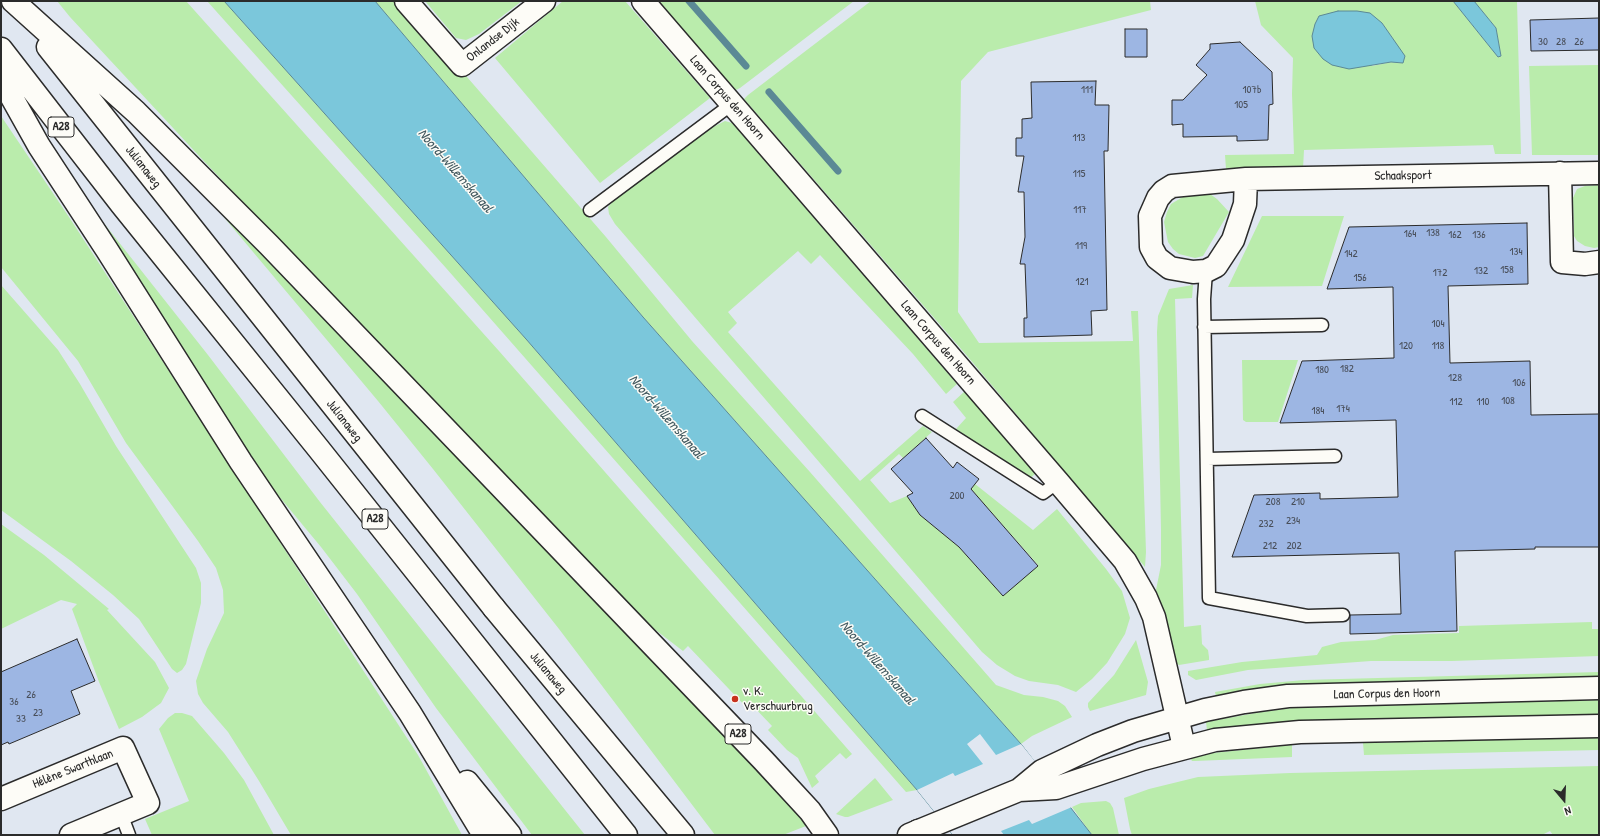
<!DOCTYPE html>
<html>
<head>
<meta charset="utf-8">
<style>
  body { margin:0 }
  #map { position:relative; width:1600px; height:836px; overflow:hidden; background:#e0e7f1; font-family:"Patrick Hand",sans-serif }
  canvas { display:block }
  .frame { position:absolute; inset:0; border:2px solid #2b2b2b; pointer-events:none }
  .north { position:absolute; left:1544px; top:780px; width:40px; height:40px; -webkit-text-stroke:3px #fdfcf7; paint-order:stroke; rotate:161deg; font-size:11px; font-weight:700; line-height:16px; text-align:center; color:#2b2b2b }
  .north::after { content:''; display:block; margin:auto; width:14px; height:18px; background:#2b2b2b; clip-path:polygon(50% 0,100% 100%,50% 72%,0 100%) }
</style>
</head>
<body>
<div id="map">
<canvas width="1600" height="836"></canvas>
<div class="frame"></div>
<div class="north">N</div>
</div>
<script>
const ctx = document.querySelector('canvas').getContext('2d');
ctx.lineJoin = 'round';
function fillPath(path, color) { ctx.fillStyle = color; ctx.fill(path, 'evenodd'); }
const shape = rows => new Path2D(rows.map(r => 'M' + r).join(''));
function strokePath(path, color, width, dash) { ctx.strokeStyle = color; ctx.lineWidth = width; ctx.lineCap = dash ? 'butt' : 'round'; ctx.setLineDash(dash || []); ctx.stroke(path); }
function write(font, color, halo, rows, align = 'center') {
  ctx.font = font + ' "Patrick Hand",sans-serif'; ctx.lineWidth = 3; ctx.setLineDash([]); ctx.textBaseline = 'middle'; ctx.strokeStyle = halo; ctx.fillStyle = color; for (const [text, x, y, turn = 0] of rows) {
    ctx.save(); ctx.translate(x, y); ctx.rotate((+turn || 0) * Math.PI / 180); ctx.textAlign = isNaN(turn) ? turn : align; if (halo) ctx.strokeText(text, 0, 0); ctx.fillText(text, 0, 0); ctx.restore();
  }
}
fillPath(shape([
  [57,1,186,1,499,351,852,754,846,759,840,753,815,776,819,782,812,788,798,758,787,750,768,730,772,726,752,705,748,709,688,646,683,651,632,612,200,157,70,17],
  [207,1,224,1,526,339,917,790,906,792,446,268],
  [375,1,401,1,606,237,692,341,810,472,996,685,1024,695,1043,697,1058,701,1065,706,1072,717,1032,736,1021,744,643,317],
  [425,1,522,1,479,34,466,40,456,38],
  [563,1,625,1,710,98,600,183,495,58],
  [659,1,854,1,740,88,736,90,732,87],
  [871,1,1150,1,1151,10,988,52,961,81,958,312,979,343,1133,341,1131,311,1138,311,1146,552,1145,567,968,357,744,99,748,95],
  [1255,1,1453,1,1498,57,1501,56,1496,28,1474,1,1517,1,1521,154,1495,154,1493,145,1304,150,1303,169,1226,169,1225,155,1294,154,1292,94,1293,58,1261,25],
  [1382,23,1393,39,1403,63,1391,62,1372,66],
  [1599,65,1599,155,1532,155,1529,66],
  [1,116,69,217,418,755,462,835,291,835,259,781,228,732,203,703,198,694,196,681,207,649,224,613,223,590,216,568,198,541,126,443,78,361,1,267],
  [725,121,732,123,957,384,946,394,913,354,820,255,811,264,798,251,728,312,737,323,728,332,860,481,923,426,932,432,903,458,899,454,870,480,890,503,907,496,920,515,959,547,1003,596,1038,565,971,489,975,484,1033,530,1057,509,1106,569,1122,591,1130,618,1125,634,1107,663,1092,679,1076,692,1058,685,1029,681,1015,676,997,665,982,652,615,224,609,214,608,207,614,200,711,128],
  [186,172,802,815,806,826,783,835,715,835,559,629,433,469,378,401],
  [1599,185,1599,247,1594,248,1585,246,1577,241,1574,236,1573,198,1577,189,1585,186],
  [1194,193,1210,194,1217,199,1229,212,1203,256,1195,258,1179,254,1173,249,1168,242,1164,222,1167,212,1171,204,1186,195],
  [95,212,208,355,320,502,585,835,532,835,436,708,357,594,321,547,263,477],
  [1262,216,1344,216,1322,286,1228,287],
  [1,285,58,350,80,384,116,446,196,568,201,583,201,603,186,664,182,670,177,673,172,669,139,619,113,595,71,561,1,510],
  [1193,285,1192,298,1175,299,1184,627,1201,625,1202,644,1208,650,1209,657,1209,660,1179,665,1177,664,1163,609,1156,590,1161,565,1161,529,1157,332,1158,316,1169,289],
  [1242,360,1298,360,1278,422,1246,422,1243,420],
  [965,391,1035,474,1029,479,956,429,966,418,953,402],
  [1,524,44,555,109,609,107,610,155,662,169,688,161,703,142,717,119,729,99,682,72,609,77,604,61,600,1,629],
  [1592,622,1592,629,1599,629,1599,656,1452,661,1371,661,1248,670,1196,680,1188,675,1188,671,1242,662,1317,655,1322,647,1341,642,1375,640,1393,635,1459,633,1459,626],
  [1136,640,1148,682,1146,695,1090,711,1088,707,1088,703,1114,675],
  [1599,672,1599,678,1216,697,1215,692,1260,684,1304,680],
  [1599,700,1599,715,1293,723,1207,730,1206,722,1261,712,1292,708],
  [175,713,182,713,192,716,224,753,244,780,274,835,152,835,145,819,189,801,159,729,168,718],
  [1599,737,1599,750,1364,755,1363,743],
  [1292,745,1292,757,1195,761,1192,761,1190,758,1192,755],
  [1599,766,1599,835,1553,835,1550,831,1542,835,1132,835,1130,829,1124,798,1149,789,1198,777,1290,773],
  [875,778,893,800,848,817,845,817,836,814],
  [1106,801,1110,803,1113,808,1119,835,1092,835,1072,807,1081,803]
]), '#baecac');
const water = shape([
  [224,1,375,1,643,317,1021,744,1092,835,953,835,917,790,526,339,224,1],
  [1453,1,1474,1,1496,28,1501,56,1498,57,1453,1],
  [1338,11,1357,11,1370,13,1382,23,1405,56,1403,63,1391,62,1349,69,1332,65,1323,59,1314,48,1312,36,1315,24,1319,16,1338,11]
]);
fillPath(water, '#7bc7db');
strokePath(water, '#5b8995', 1);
fillPath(shape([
  [980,734,996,755,1021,744,1072,807,1032,824,1029,820,1001,831,1004,835,953,835,917,790,953,773,955,776,983,764,967,744]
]), '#e0e7f1');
strokePath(shape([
  [689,1,746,66],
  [769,92,838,171]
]), '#5b8995', 7);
const building = shape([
  [1599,18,1599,50,1531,51,1530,20,1599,18],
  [1125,29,1147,29,1147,57,1125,57,1125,29],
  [1240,42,1272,72,1273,104,1269,105,1268,140,1237,141,1237,136,1183,137,1183,124,1172,125,1172,100,1183,100,1207,75,1196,65,1210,49,1210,44,1240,42],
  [1096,81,1095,105,1109,105,1108,151,1104,151,1107,310,1091,311,1092,335,1024,337,1024,318,1027,318,1025,264,1020,264,1025,237,1024,192,1018,192,1024,156,1016,156,1016,138,1022,138,1022,119,1032,118,1031,82,1096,81],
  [1527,223,1528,284,1448,286,1450,363,1530,361,1531,415,1599,414,1599,547,1535,547,1535,549,1455,551,1457,631,1350,634,1350,615,1401,614,1399,553,1232,557,1254,495,1320,493,1320,499,1398,497,1396,420,1280,423,1302,361,1394,358,1393,287,1327,289,1349,227,1527,223],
  [926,438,953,468,957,462,979,479,971,489,1038,566,1003,596,959,547,920,515,907,496,913,493,891,469,926,438],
  [77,639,95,681,71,691,80,714,9,744,8,742,1,745,1,672,77,639]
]);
fillPath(building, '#9db6e3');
strokePath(building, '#2b2b2b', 1);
const service = shape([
  [590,210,732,104],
  [1206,271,1204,299,1209,598,1307,616,1343,615],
  [1204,327,1322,325],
  [922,416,1043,493,1058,482],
  [1207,459,1335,456],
  [121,814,129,835]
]);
const minor = shape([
  [406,1,462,65,544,1],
  [643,1,1058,482,1125,561,1146,598,1154,617,1184,747],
  [1560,173,1562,262,1585,264,1599,262],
  [1246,179,1245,204,1233,240,1216,266,1206,271,1193,272,1170,268,1157,258,1151,247,1150,216,1158,198,1164,191,1172,186,1246,179,1599,173],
  [1,799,123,748,148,803,71,835]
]);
const secondary = shape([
  [1019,790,1056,788,1143,759,1215,740,1300,732,1599,726],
  [909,835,1019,790,1042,771,1097,745,1133,731,1205,710,1244,702,1288,696,1599,688]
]);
const trunk = shape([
  [1,49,122,205,318,448,626,835],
  [1,78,39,146,107,250,241,462,410,713,484,835],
  [494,608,683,835],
  [467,782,510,835],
  [916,835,918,831]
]);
const motorway = shape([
  [13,1,136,112,269,245,763,760,810,811,827,835],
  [48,47,494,608]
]);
strokePath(service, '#2b2b2b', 15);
strokePath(minor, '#2b2b2b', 25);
strokePath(secondary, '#2b2b2b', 25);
strokePath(trunk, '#2b2b2b', 25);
strokePath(motorway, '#2b2b2b', 25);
strokePath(service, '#fdfcf7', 12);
strokePath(minor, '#fdfcf7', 22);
strokePath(secondary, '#fdfcf7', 22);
strokePath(trunk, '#fdfcf7', 22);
strokePath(motorway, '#fdfcf7', 22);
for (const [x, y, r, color] of [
  [735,699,4,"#c8321e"]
]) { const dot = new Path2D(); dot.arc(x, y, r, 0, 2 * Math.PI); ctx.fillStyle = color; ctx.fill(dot); strokePath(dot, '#fdfcf7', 1.5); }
write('11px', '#484e59', null, [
  ["30",1543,42],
  ["28",1561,42],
  ["26",1579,42],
  ["111",1087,90],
  ["107b",1252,90],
  ["105",1241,105],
  ["113",1079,138],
  ["115",1079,174],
  ["117",1080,210],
  ["138",1433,233],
  ["164",1410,234],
  ["162",1455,235],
  ["136",1479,235],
  ["119",1081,246],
  ["134",1516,252],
  ["142",1351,254],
  ["158",1507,270],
  ["132",1481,271],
  ["172",1440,273],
  ["156",1360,278],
  ["121",1082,282],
  ["104",1438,324],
  ["120",1406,346],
  ["118",1438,346],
  ["182",1347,369],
  ["180",1322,370],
  ["128",1455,378],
  ["106",1519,383],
  ["108",1508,401],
  ["112",1456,402],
  ["110",1483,402],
  ["174",1343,409],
  ["184",1318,411],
  ["200",957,496],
  ["208",1273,502],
  ["210",1298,502],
  ["234",1293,521],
  ["232",1266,524],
  ["212",1270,546],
  ["202",1294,546],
  ["26",31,695],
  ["36",14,702],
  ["23",38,713],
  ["33",21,719]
]);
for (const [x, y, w] of [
  [61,127,26],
  [375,519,26],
  [738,734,26]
]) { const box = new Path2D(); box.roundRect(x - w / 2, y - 10, w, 20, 3); ctx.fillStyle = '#fdfcf7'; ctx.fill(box); strokePath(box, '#2b2b2b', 1); }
write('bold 12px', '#2b2b2b', null, [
  ["A28",61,127],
  ["A28",375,519],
  ["A28",738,734]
]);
write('13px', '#2b2b2b', '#fdfcf7', [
  ["Onlandse Dijk",493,40,-38],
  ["Laan Corpus den Hoorn",727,98,49],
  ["Julianaweg",143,167,52],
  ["Schaaksport",1403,176,-1],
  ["Laan Corpus den Hoorn",938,343,49],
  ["Julianaweg",344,421,52],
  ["Julianaweg",548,673,50],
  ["Laan Corpus den Hoorn",1387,694,-1],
  ["Hélène Swarthlaan",73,769,-22]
]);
write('13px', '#2b2b2b', '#fdfcf7', [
  ["v. K.",743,692],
  ["Verschuurbrug",743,707]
], 'left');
write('italic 14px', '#435a60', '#fdfcf7', [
  ["Noord-Willemskanaal",455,171,49],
  ["Noord-Willemskanaal",666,417,49],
  ["Noord-Willemskanaal",877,663,49]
]);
</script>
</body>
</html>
